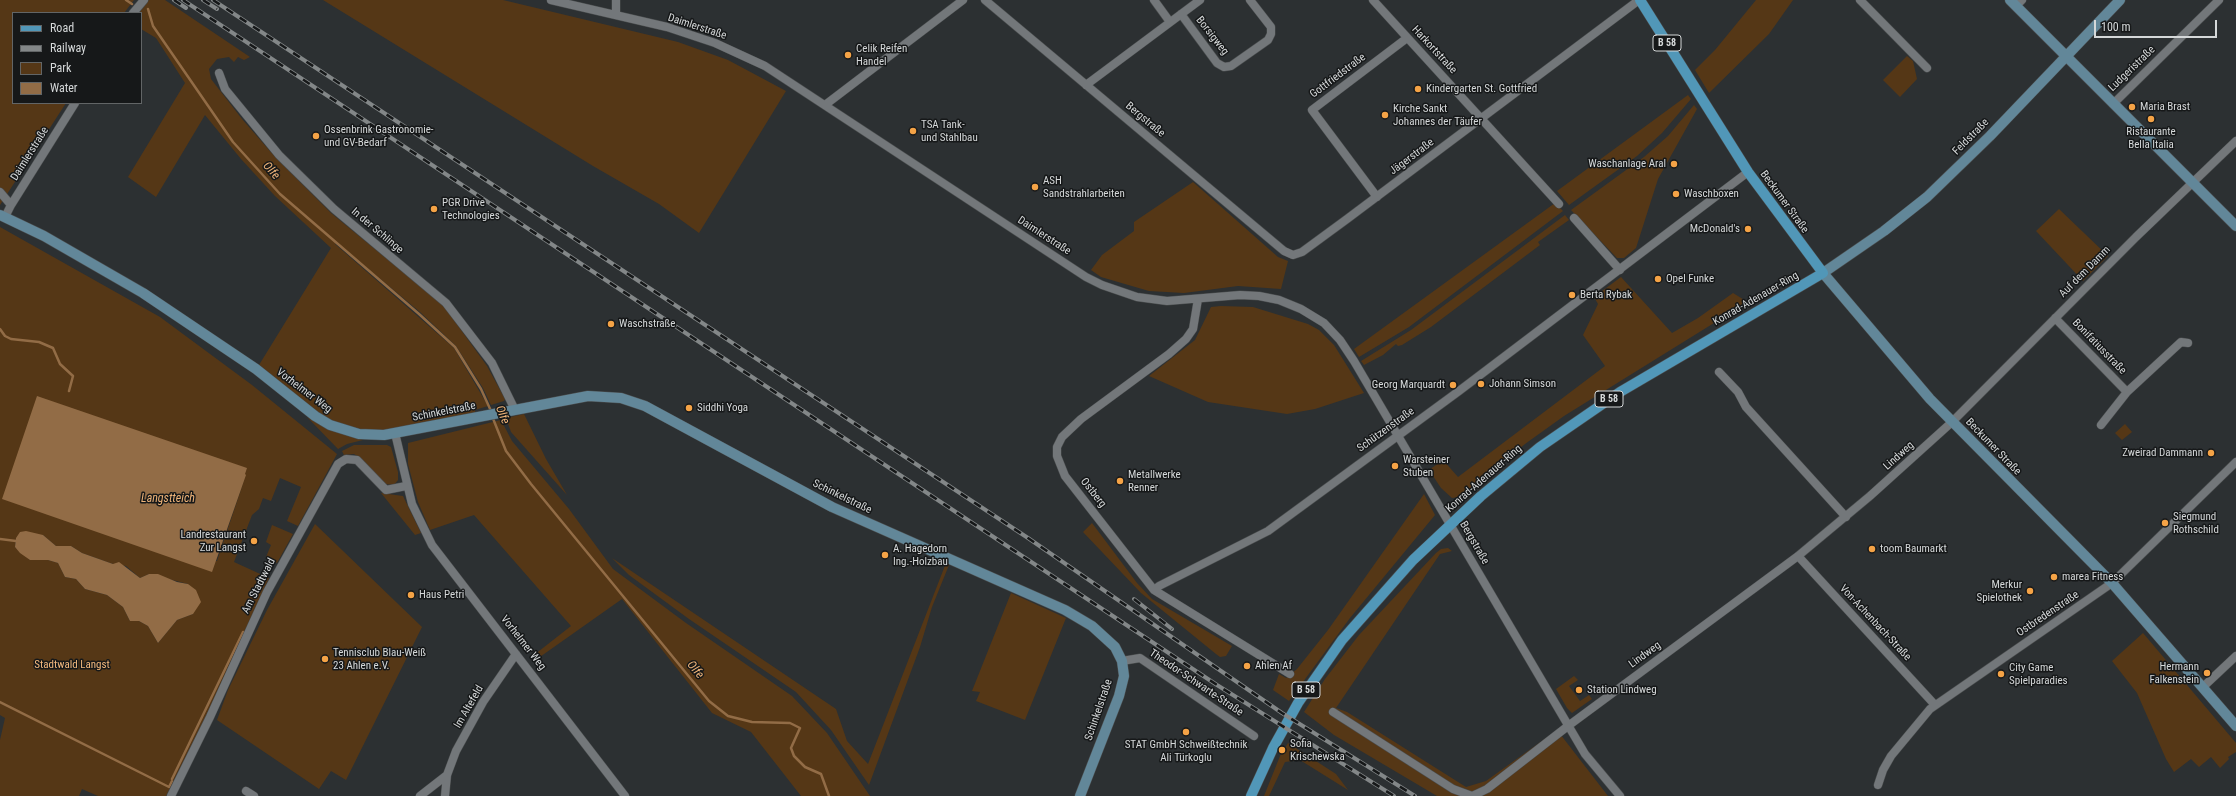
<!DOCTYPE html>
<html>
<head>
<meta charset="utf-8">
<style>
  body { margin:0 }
  #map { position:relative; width:2236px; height:796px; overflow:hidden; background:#2c3032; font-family:"Roboto Condensed",sans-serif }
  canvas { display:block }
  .legend { position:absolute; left:12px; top:12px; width:130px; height:92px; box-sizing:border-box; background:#161819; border:1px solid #626566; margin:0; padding:5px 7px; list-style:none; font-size:12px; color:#d5d8d9 }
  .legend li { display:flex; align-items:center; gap:8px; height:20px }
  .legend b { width:20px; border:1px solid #626566 }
  .scale { position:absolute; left:2094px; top:20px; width:123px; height:18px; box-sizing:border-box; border:2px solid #d5d8d9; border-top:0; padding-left:5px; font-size:12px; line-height:14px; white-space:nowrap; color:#d5d8d9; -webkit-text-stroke:3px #161819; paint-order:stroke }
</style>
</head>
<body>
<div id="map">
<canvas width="2236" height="796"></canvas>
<ul class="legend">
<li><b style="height:5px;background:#5197b8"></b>Road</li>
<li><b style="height:5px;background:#838788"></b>Railway</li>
<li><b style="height:11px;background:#553716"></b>Park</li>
<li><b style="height:11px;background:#926c46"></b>Water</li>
</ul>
<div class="scale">100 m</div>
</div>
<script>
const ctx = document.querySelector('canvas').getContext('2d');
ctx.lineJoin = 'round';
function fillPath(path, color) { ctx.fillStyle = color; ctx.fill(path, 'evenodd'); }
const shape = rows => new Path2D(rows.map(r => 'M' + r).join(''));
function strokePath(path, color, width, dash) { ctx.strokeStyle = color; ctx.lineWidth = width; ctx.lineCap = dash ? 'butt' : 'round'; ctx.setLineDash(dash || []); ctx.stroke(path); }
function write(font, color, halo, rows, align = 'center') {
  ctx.font = font + ' "Roboto Condensed",sans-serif'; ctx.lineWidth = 3; ctx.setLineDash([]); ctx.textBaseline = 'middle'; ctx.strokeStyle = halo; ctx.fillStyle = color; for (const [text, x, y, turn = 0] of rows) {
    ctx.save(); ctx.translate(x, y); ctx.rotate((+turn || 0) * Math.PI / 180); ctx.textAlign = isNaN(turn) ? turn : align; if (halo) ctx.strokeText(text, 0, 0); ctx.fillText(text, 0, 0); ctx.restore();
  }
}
fillPath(shape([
  [0,0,134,0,124,13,13,13,13,103,66,103,0,205],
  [149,0,165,0,250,57,244,60,238,57,234,62,229,57,217,59,209,69,211,79,242,119,276,158,331,213,443,305,487,366,505,399,504,401,491,405,483,388,456,346,420,312,336,242,335,244,454,348,488,406,475,410,475,413,395,430,372,432,333,422,318,413,259,365,331,248,275,196,241,159,205,115,156,197,128,177,185,83,156,38,141,29,141,13,139,13],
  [323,0,503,0,678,42,728,60,786,91,699,233,659,204,593,166],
  [1756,0,1793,0,1769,34,1709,93,1695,70,1715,50],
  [1907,56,1913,61,1917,79,1900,97,1883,80],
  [1688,95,1691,99,1662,133,1637,156,1569,205,1557,191],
  [1694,105,1697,109,1658,179,1636,248,1624,258,1617,258,1571,210,1644,157,1668,136],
  [1193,182,1278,257,1288,261,1281,289,1238,286,1184,293,1149,291,1101,277,1091,270,1102,255,1134,231,1134,222],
  [1555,203,1563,211,1409,327,1359,357,1354,349],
  [2059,209,2108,256,2083,281,2036,231],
  [1565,215,1569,220,1538,242,1540,245,1431,327,1402,345,1398,346,1396,344,1383,355,1364,365,1361,361,1411,330],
  [0,227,160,317,252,385,337,454,298,526,287,521,301,487,280,478,271,501,263,498,259,509,252,515,234,562,269,578,206,716,166,796,98,796,82,789,79,796,0,796,0,740,5,718,0,715],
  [246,475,217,561,216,561],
  [43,535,56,546,71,546,82,553,113,564,126,566,140,578,149,574,188,584,193,614,177,620,158,643,148,626,139,621,130,621,123,607,107,595,85,589,76,579,65,577,58,563,48,560,30,560,15,547,16,538],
  [1621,277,1672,333,1698,318,1733,293,1746,301,1735,310,1564,416,1525,444,1460,497,1452,498,1441,488,1429,470,1443,460,1458,477,1605,366,1583,335,1598,304,1594,297],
  [1221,306,1253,307,1308,324,1319,330,1334,345,1364,393,1315,409,1287,414,1208,402,1149,376,1195,340,1211,307],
  [524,414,546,459,567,495,511,432,506,418],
  [307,417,330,430,363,440,347,444,338,449],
  [501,420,512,441,569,509,613,569,686,623,792,696,827,733,870,796,801,796,751,732,712,713,622,599,537,659,534,655,571,626,474,515,430,530,418,502,408,464,408,443],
  [2125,424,2132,432,2122,440,2115,433],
  [354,445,387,445,391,447,398,472,398,480,394,485,385,484,359,457,354,454,344,455,342,451],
  [381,493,403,496,421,533,415,535],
  [1424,494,1435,515,1350,618,1289,701,1273,690,1279,674,1286,678,1297,669,1328,630],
  [1092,523,1137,583,1152,599,1232,646,1226,656,1220,657,1216,654,1141,593,1083,532],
  [315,524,422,627,346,780,331,771,319,789,217,720,228,690,267,610],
  [272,525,293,534,277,563,266,557,271,545,266,542],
  [1448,548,1452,551,1440,554,1336,708,1347,712,1466,787,1486,781,1557,730,1608,796,1437,796,1334,735,1304,712,1325,679,1359,635,1436,553,1441,549],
  [612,558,836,709,847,741,868,764,946,563,949,565,932,607,920,647,869,785,831,730,796,692,689,619,629,575],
  [1011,593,1066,618,1025,720,976,701,980,692,972,691],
  [2143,633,2236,743,2236,752,2228,757,2229,759,2220,768,2211,757,2199,767,2191,759,2174,772,2166,759,2137,693,2112,661],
  [1574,676,1578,680,1569,686,1580,701,1589,695,1592,699,1572,713,1567,708,1556,689],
  [1288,743,1336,774,1348,790,1300,760,1285,762,1269,796,1264,796,1280,756]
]), '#553716');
fillPath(shape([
  [37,396,247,468,245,474,246,475,212,572,2,499],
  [26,531,43,535,56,546,71,546,82,553,113,564,119,562,140,578,149,574,158,574,177,582,188,584,196,590,201,602,193,614,177,620,158,643,148,626,139,621,130,621,123,607,107,595,85,589,76,579,65,577,58,563,48,560,30,560,20,553,15,547,16,538,20,532]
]), '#926c46');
strokePath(shape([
  [126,0,132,4],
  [148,9,153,26,233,142,280,194,419,314,455,347,481,389,491,411],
  [0,329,5,336,11,339,39,342,53,348,60,364,73,376,69,391],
  [492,416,506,451,531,484,709,701,728,716,752,722,790,723,800,728,791,748,794,756,805,767,821,774,829,796],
  [0,539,16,541],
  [0,702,169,787,172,781],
  [172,779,243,632]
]), '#926c46', 2.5);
const street = shape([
  [551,0,667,27,715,43,765,66,1086,277,1102,285,1137,297,1167,301,1240,295,1259,296,1279,300,1301,309,1324,323,1340,340,1354,361,1585,754,1620,796],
  [985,0,1284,251,1293,255,1302,252,1347,219,1639,0],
  [1154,0,1170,22],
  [1373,0,1559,204],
  [1860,0,1927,68],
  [2016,6,2022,0],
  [133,13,144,0],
  [1181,14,1217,63,1224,67,1231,66,1268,40,1271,34,1271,27,1250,0],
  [616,15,616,0],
  [219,73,225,89,279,155,334,209,446,303,492,363,515,410],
  [1086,85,1200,0],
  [2113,104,2219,0],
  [825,105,963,0],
  [0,192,11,205],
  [1377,197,1312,110,1407,38],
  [5,217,11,205,75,103],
  [1574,218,1620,270],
  [1198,299,1193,329,1186,339,1169,354,1081,419,1062,437,1057,447,1057,456,1065,476,1154,590,1290,674],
  [2055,318,2127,392,2181,342,2188,343],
  [1719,372,1738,392,1746,407,1846,517],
  [2101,425,2127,392],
  [395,433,412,504,432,545,625,796],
  [1798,556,1935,705],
  [1154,590,1159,586,1268,531,1459,391,1748,172],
  [1122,661,1140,658,1254,736],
  [2203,687,2236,656],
  [1333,712,1453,789,1472,796,1487,789,1568,726,1798,556,1870,496,1952,422,2136,237,2236,141],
  [1878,785,1883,770,1891,756,1930,709,2112,583,2236,462],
  [246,791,254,796],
  [171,796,210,717,267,592,338,464,346,459,357,460,386,490,406,486],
  [420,796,447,775],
  [445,796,447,775,456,751,483,702,516,654]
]);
const secondary = shape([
  [2010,0,2236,226],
  [2120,0,1990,136,1927,197,1884,231,1823,273,1930,399,2112,583,2236,726],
  [0,215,44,236,143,293,256,369,315,416,330,425,359,434,384,435,588,396,621,398,645,406,832,507,1065,610,1092,626,1115,647,1122,661,1124,676,1119,696,1080,796]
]);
const primary = shape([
  [1251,796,1273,748,1298,703,1342,640,1413,560,1481,496,1540,447,1620,392,1823,273,1748,172,1640,0]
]);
strokePath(street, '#4b4e4f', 9);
strokePath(secondary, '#4b4e4f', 11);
strokePath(primary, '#4b4e4f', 11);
strokePath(street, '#73777a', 8);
strokePath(secondary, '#628799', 10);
strokePath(primary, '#5197b8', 10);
const rail = shape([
  [174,0,186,8],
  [183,0,1217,685,1394,796],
  [203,0,217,9],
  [213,0,1028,538,1282,713,1415,796],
  [1134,599,1172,629]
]);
strokePath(rail, '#838788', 4);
strokePath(rail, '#161819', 2.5, [8]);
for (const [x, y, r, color] of [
  [848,55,4,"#f5a346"],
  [1418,89,4,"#f5a346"],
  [2132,107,4,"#f5a346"],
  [1385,115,4,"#f5a346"],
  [2151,119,4,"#f5a346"],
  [913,131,4,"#f5a346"],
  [316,136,4,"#f5a346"],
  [1674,164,4,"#f5a346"],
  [1035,187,4,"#f5a346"],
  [1676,194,4,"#f5a346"],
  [434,209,4,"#f5a346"],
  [1748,229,4,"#f5a346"],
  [1658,279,4,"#f5a346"],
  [1572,295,4,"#f5a346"],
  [611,324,4,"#f5a346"],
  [1481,384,4,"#f5a346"],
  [1453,385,4,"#f5a346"],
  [689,408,4,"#f5a346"],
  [2211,453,4,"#f5a346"],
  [1395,466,4,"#f5a346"],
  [1120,481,4,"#f5a346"],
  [2165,523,4,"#f5a346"],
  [254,541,4,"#f5a346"],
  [1872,549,4,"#f5a346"],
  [885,555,4,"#f5a346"],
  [2054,577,4,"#f5a346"],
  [2030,591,4,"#f5a346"],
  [411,595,4,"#f5a346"],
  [325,659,4,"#f5a346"],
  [1247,666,4,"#f5a346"],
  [2207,673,4,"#f5a346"],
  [2001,674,4,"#f5a346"],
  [1579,690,4,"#f5a346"],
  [1186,732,4,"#f5a346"],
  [1282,750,4,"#f5a346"]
]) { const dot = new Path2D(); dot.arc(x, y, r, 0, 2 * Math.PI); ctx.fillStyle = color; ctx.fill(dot); strokePath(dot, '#161819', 1.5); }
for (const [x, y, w] of [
  [1667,43,28],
  [1609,399,28],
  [1306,690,28]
]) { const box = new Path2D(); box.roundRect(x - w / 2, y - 8, w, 16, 3); ctx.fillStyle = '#161819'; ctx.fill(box); strokePath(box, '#d5d8d9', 1); }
write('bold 10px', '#d5d8d9', null, [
  ["B 58",1667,43],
  ["B 58",1609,399],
  ["B 58",1306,690]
]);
write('11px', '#d5d8d9', '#161819', [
  ["Daimlerstraße",697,27,18],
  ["Borsigweg",1212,36,52],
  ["Harkortstraße",1434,50,47],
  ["Ludgeristraße",2132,69,-44],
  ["Gottfriedstraße",1338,76,-37],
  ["Bergstraße",1145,120,40],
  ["Feldstraße",1971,137,-45],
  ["Daimlerstraße",30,154,-58],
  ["Jägerstraße",1412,157,-37],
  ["Beckumer Straße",1784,202,54],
  ["In der Schlinge",377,231,40],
  ["Daimlerstraße",1044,236,33],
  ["Auf dem Damm",2085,272,-45],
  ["Konrad-Adenauer-Ring",1756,299,-30],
  ["Bonifatiusstraße",2099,347,46],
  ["Vorhelmer Weg",304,391,37],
  ["Schinkelstraße",444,412,-11],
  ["Schützenstraße",1386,430,-36],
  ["Beckumer Straße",1993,447,46],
  ["Lindweg",1899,456,-42],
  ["Konrad-Adenauer-Ring",1484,479,-41],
  ["Ostberg",1093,493,52],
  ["Schinkelstraße",842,497,26],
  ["Bergstraße",1474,543,60],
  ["Am Stadtwald",259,586,-63],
  ["Ostbredenstraße",2048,614,-34],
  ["Von-Achenbach-Straße",1875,623,47],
  ["Vorhelmer Weg",523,643,52],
  ["Lindweg",1645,655,-36],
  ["Theodor-Schwarte-Straße",1196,683,34],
  ["Im Altefeld",469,707,-60],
  ["Schinkelstraße",1099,710,-71]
]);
write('11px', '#d5d8d9', '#161819', [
  ["Celik Reifen",856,49],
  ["Handel",856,62],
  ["Kindergarten St. Gottfried",1426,89],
  ["Maria Brast",2140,107],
  ["Kirche Sankt",1393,109],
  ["Johannes der Täufer",1393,122],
  ["TSA Tank-",921,125],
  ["und Stahlbau",921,138],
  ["Ossenbrink Gastronomie-",324,130],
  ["und GV-Bedarf",324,143],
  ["Ristaurante",2151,132,"center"],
  ["Bella Italia",2151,145,"center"],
  ["Waschanlage Aral",1666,164,"right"],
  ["ASH",1043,181],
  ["Sandstrahlarbeiten",1043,194],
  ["Waschboxen",1684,194],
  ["PGR Drive",442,203],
  ["Technologies",442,216],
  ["McDonald's",1740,229,"right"],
  ["Opel Funke",1666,279],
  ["Berta Rybak",1580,295],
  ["Waschstraße",619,324],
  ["Johann Simson",1489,384],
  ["Georg Marquardt",1445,385,"right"],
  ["Siddhi Yoga",697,408],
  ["Zweirad Dammann",2203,453,"right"],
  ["Warsteiner",1403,460],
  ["Stuben",1403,473],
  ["Metallwerke",1128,475],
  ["Renner",1128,488],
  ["Siegmund",2173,517],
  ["Rothschild",2173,530],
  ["Landrestaurant",246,535,"right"],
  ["Zur Langst",246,548,"right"],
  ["A. Hagedorn",893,549],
  ["Ing.-Holzbau",893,562],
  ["toom Baumarkt",1880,549],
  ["marea Fitness",2062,577],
  ["Merkur",2022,585,"right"],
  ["Spielothek",2022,598,"right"],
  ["Haus Petri",419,595],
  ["Tennisclub Blau-Weiß",333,653],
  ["23 Ahlen e.V.",333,666],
  ["Ahlen Af",1255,666],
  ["Hermann",2199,667,"right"],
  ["Falkenstein",2199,680,"right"],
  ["City Game",2009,668],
  ["Spielparadies",2009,681],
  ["Station Lindweg",1587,690],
  ["Sofia",1290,744],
  ["Krischewska",1290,757],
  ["STAT GmbH Schweißtechnik",1186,745,"center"],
  ["Ali Türkoglu",1186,758,"center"]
], 'left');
write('11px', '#f5ba7e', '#161819', [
  ["Stadtwald Langst",72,665]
]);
write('italic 12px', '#efb479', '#161819', [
  ["Olfe",271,171,48],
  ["Olfe",502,415,68],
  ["Langstteich",168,499],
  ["Olfe",695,670,50]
]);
</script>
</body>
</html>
